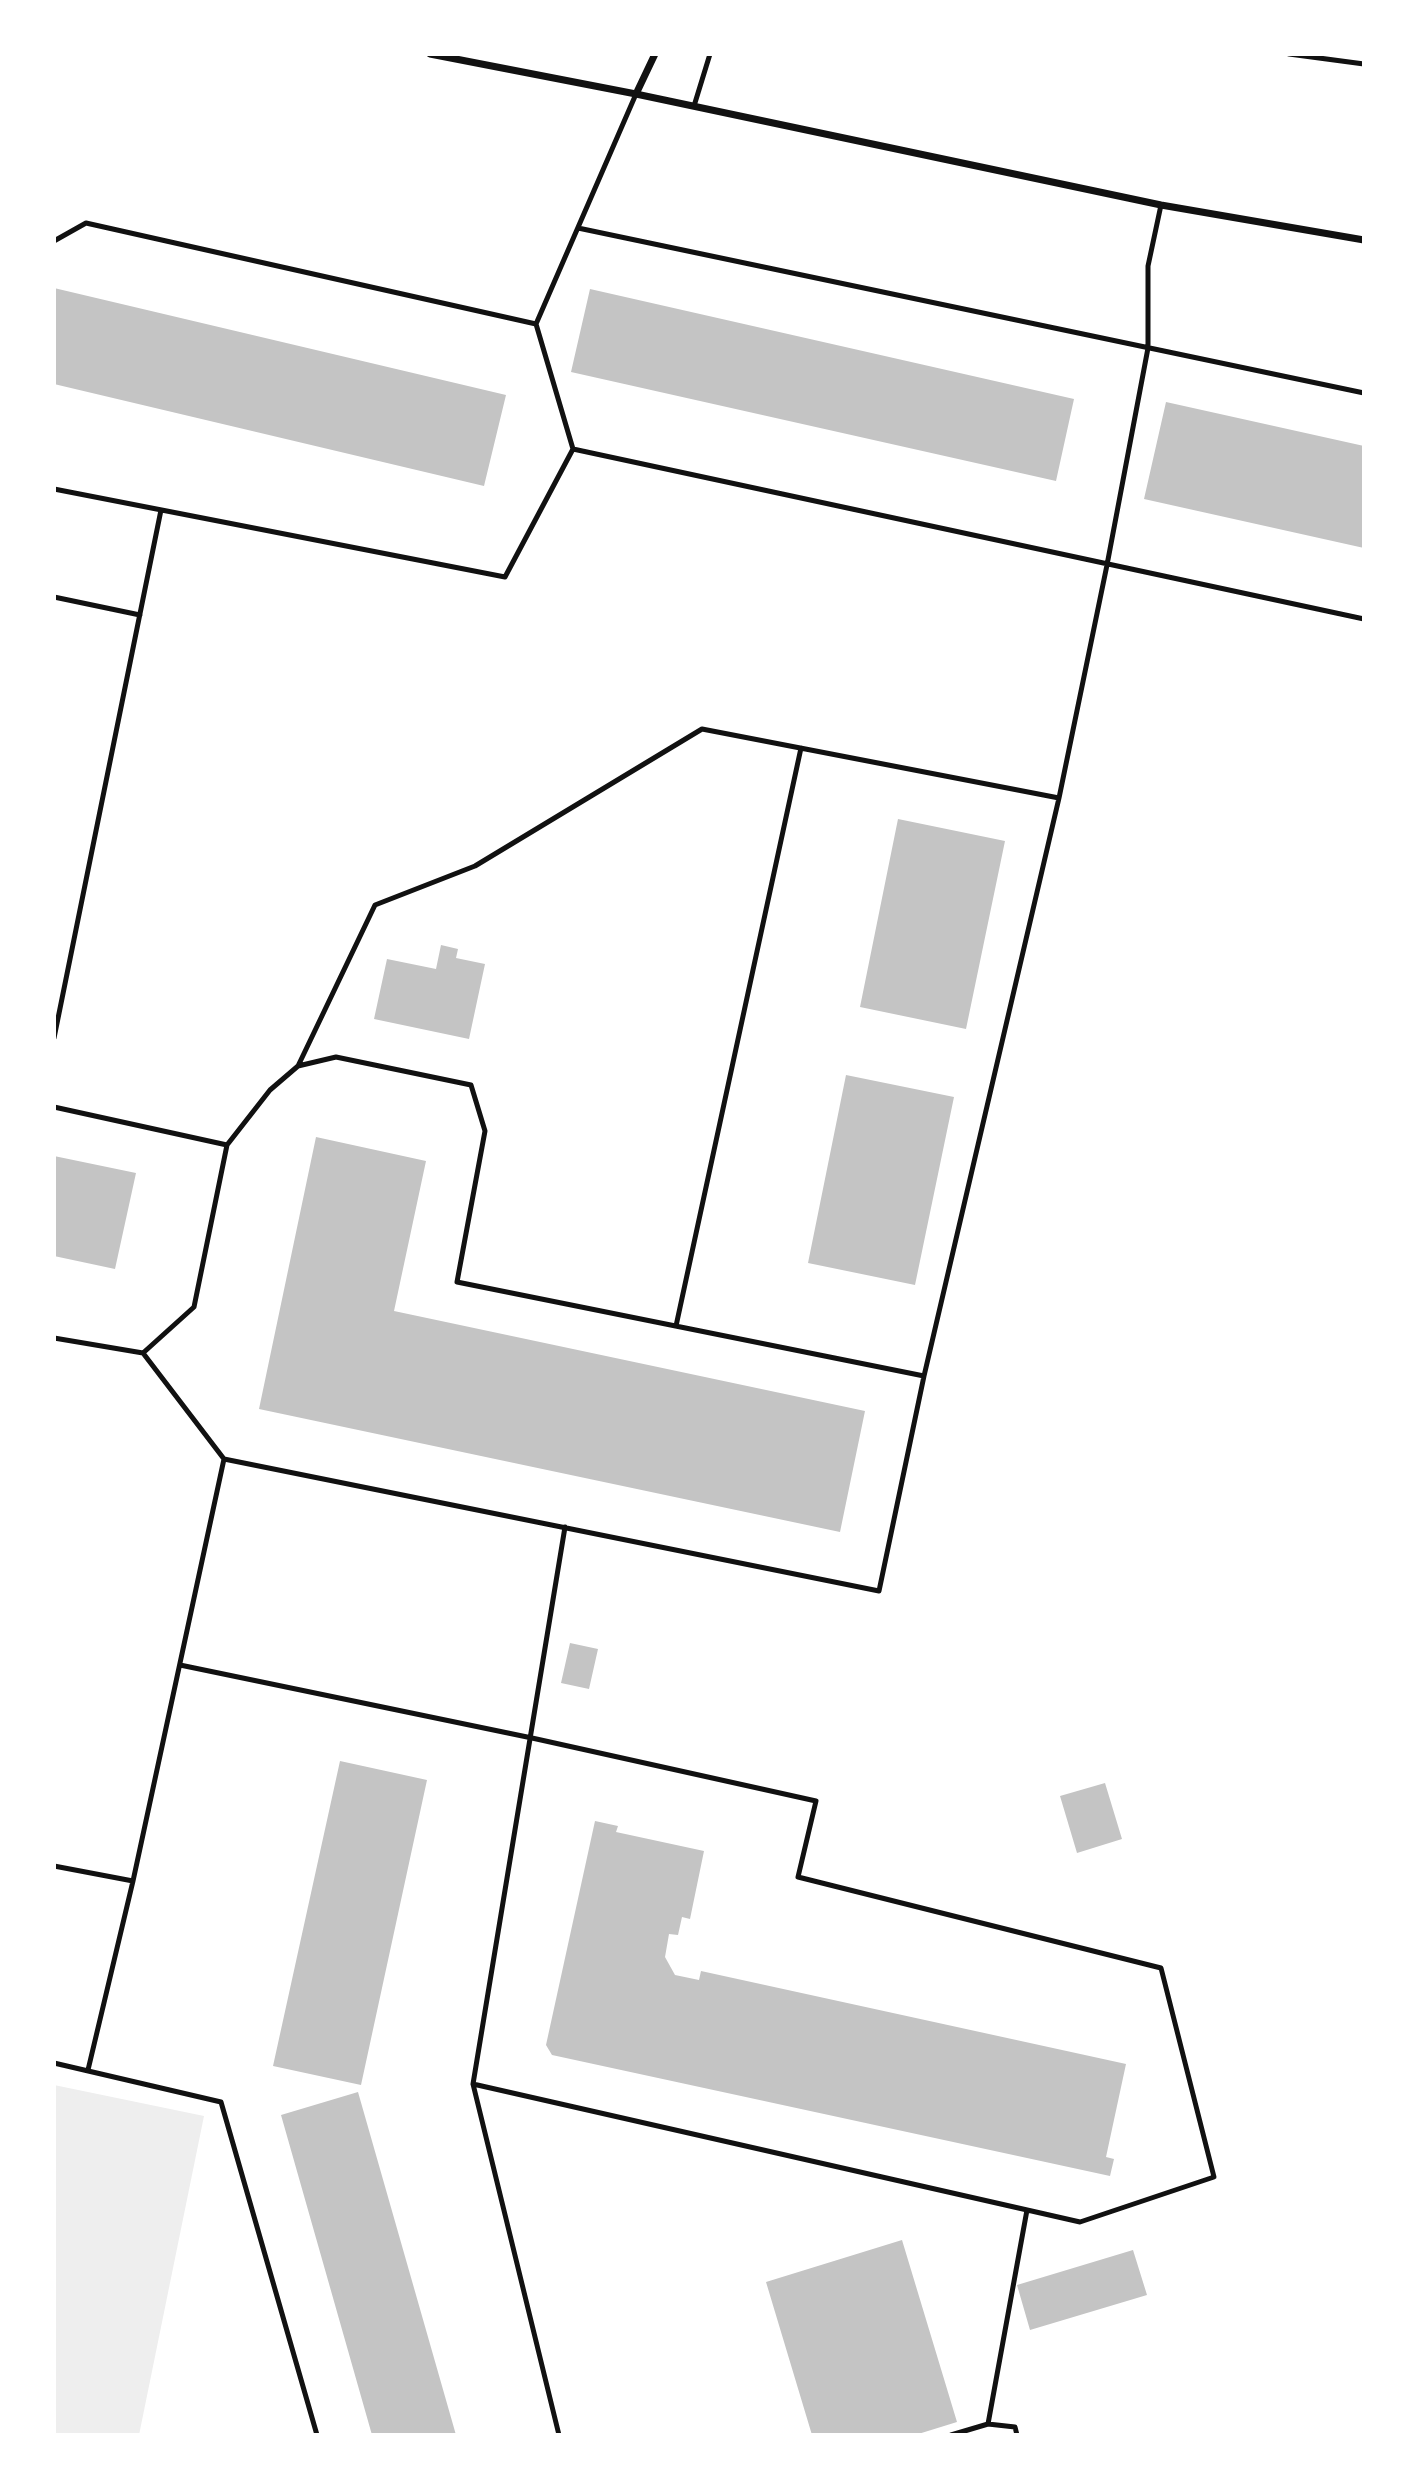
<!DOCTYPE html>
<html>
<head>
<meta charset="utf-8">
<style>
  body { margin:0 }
  #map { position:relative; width:1418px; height:2489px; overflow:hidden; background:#fff; font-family:"Sofia Sans Condensed",sans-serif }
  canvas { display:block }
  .frame { position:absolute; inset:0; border:56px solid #fff; pointer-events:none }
</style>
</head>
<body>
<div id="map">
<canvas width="1418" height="2489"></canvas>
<div class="frame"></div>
</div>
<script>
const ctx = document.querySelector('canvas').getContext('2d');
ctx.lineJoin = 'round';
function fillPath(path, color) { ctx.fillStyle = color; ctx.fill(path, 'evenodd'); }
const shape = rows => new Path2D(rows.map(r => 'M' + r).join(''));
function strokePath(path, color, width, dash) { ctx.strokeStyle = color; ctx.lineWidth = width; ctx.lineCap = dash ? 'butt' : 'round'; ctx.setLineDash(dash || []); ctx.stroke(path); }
fillPath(shape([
  [54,2085,204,2116,139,2435,54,2435]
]), '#eee');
fillPath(shape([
  [54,288,506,395,484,486,54,384],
  [590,289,1074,399,1056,481,571,372],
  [1166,402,1364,446,1364,548,1144,499],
  [898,819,1005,841,966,1029,860,1007],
  [441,945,458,949,456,958,485,964,469,1039,374,1019,387,959,436,969],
  [846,1075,954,1097,915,1285,808,1263],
  [316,1137,426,1161,394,1311,865,1411,840,1532,259,1409],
  [54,1156,136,1173,115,1269,54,1256],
  [570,1643,598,1649,589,1689,561,1683],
  [340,1761,427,1780,361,2085,273,2066],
  [1105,1783,1122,1839,1077,1853,1060,1796],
  [595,1821,618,1826,616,1832,704,1851,690,1919,682,1917,678,1935,669,1934,665,1957,675,1975,699,1980,701,1971,1126,2064,1106,2157,1114,2159,1110,2176,552,2055,546,2045],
  [358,2092,456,2435,372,2435,281,2115],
  [902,2240,957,2422,915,2435,812,2435,766,2282],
  [1133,2250,1147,2295,1030,2330,1017,2285]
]), '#c4c4c4');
strokePath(shape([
  [1289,54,1364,64],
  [694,106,710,54],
  [578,228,1364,393],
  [54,241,86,223,536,324,573,449,1364,619],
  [536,324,636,94],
  [54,489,505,577,573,449],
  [54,597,140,615],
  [1059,798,1107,565,1148,348,1148,266,1161,205],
  [54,1038,161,510],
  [54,1107,227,1145,194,1307,143,1353],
  [227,1145,270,1090,298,1066,336,1057,471,1085,485,1131,457,1282,924,1376],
  [676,1326,801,748],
  [54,1338,143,1353,224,1459,133,1881,88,2070],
  [224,1459,879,1591,924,1376,1059,798,702,729,475,866,375,905,298,1066],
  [180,1665,532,1738,816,1801,798,1877,1161,1968,1214,2177,1080,2222,473,2084],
  [54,1866,133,1881],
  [54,2063,221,2102,317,2435],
  [988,2424,1015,2427,1017,2435],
  [559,2435,473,2084,565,1527],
  [951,2435,988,2424,1027,2210]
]), '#111', 5);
strokePath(shape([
  [430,54,636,94,1161,205,1364,240],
  [636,94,655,54]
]), '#111', 7);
</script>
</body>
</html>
